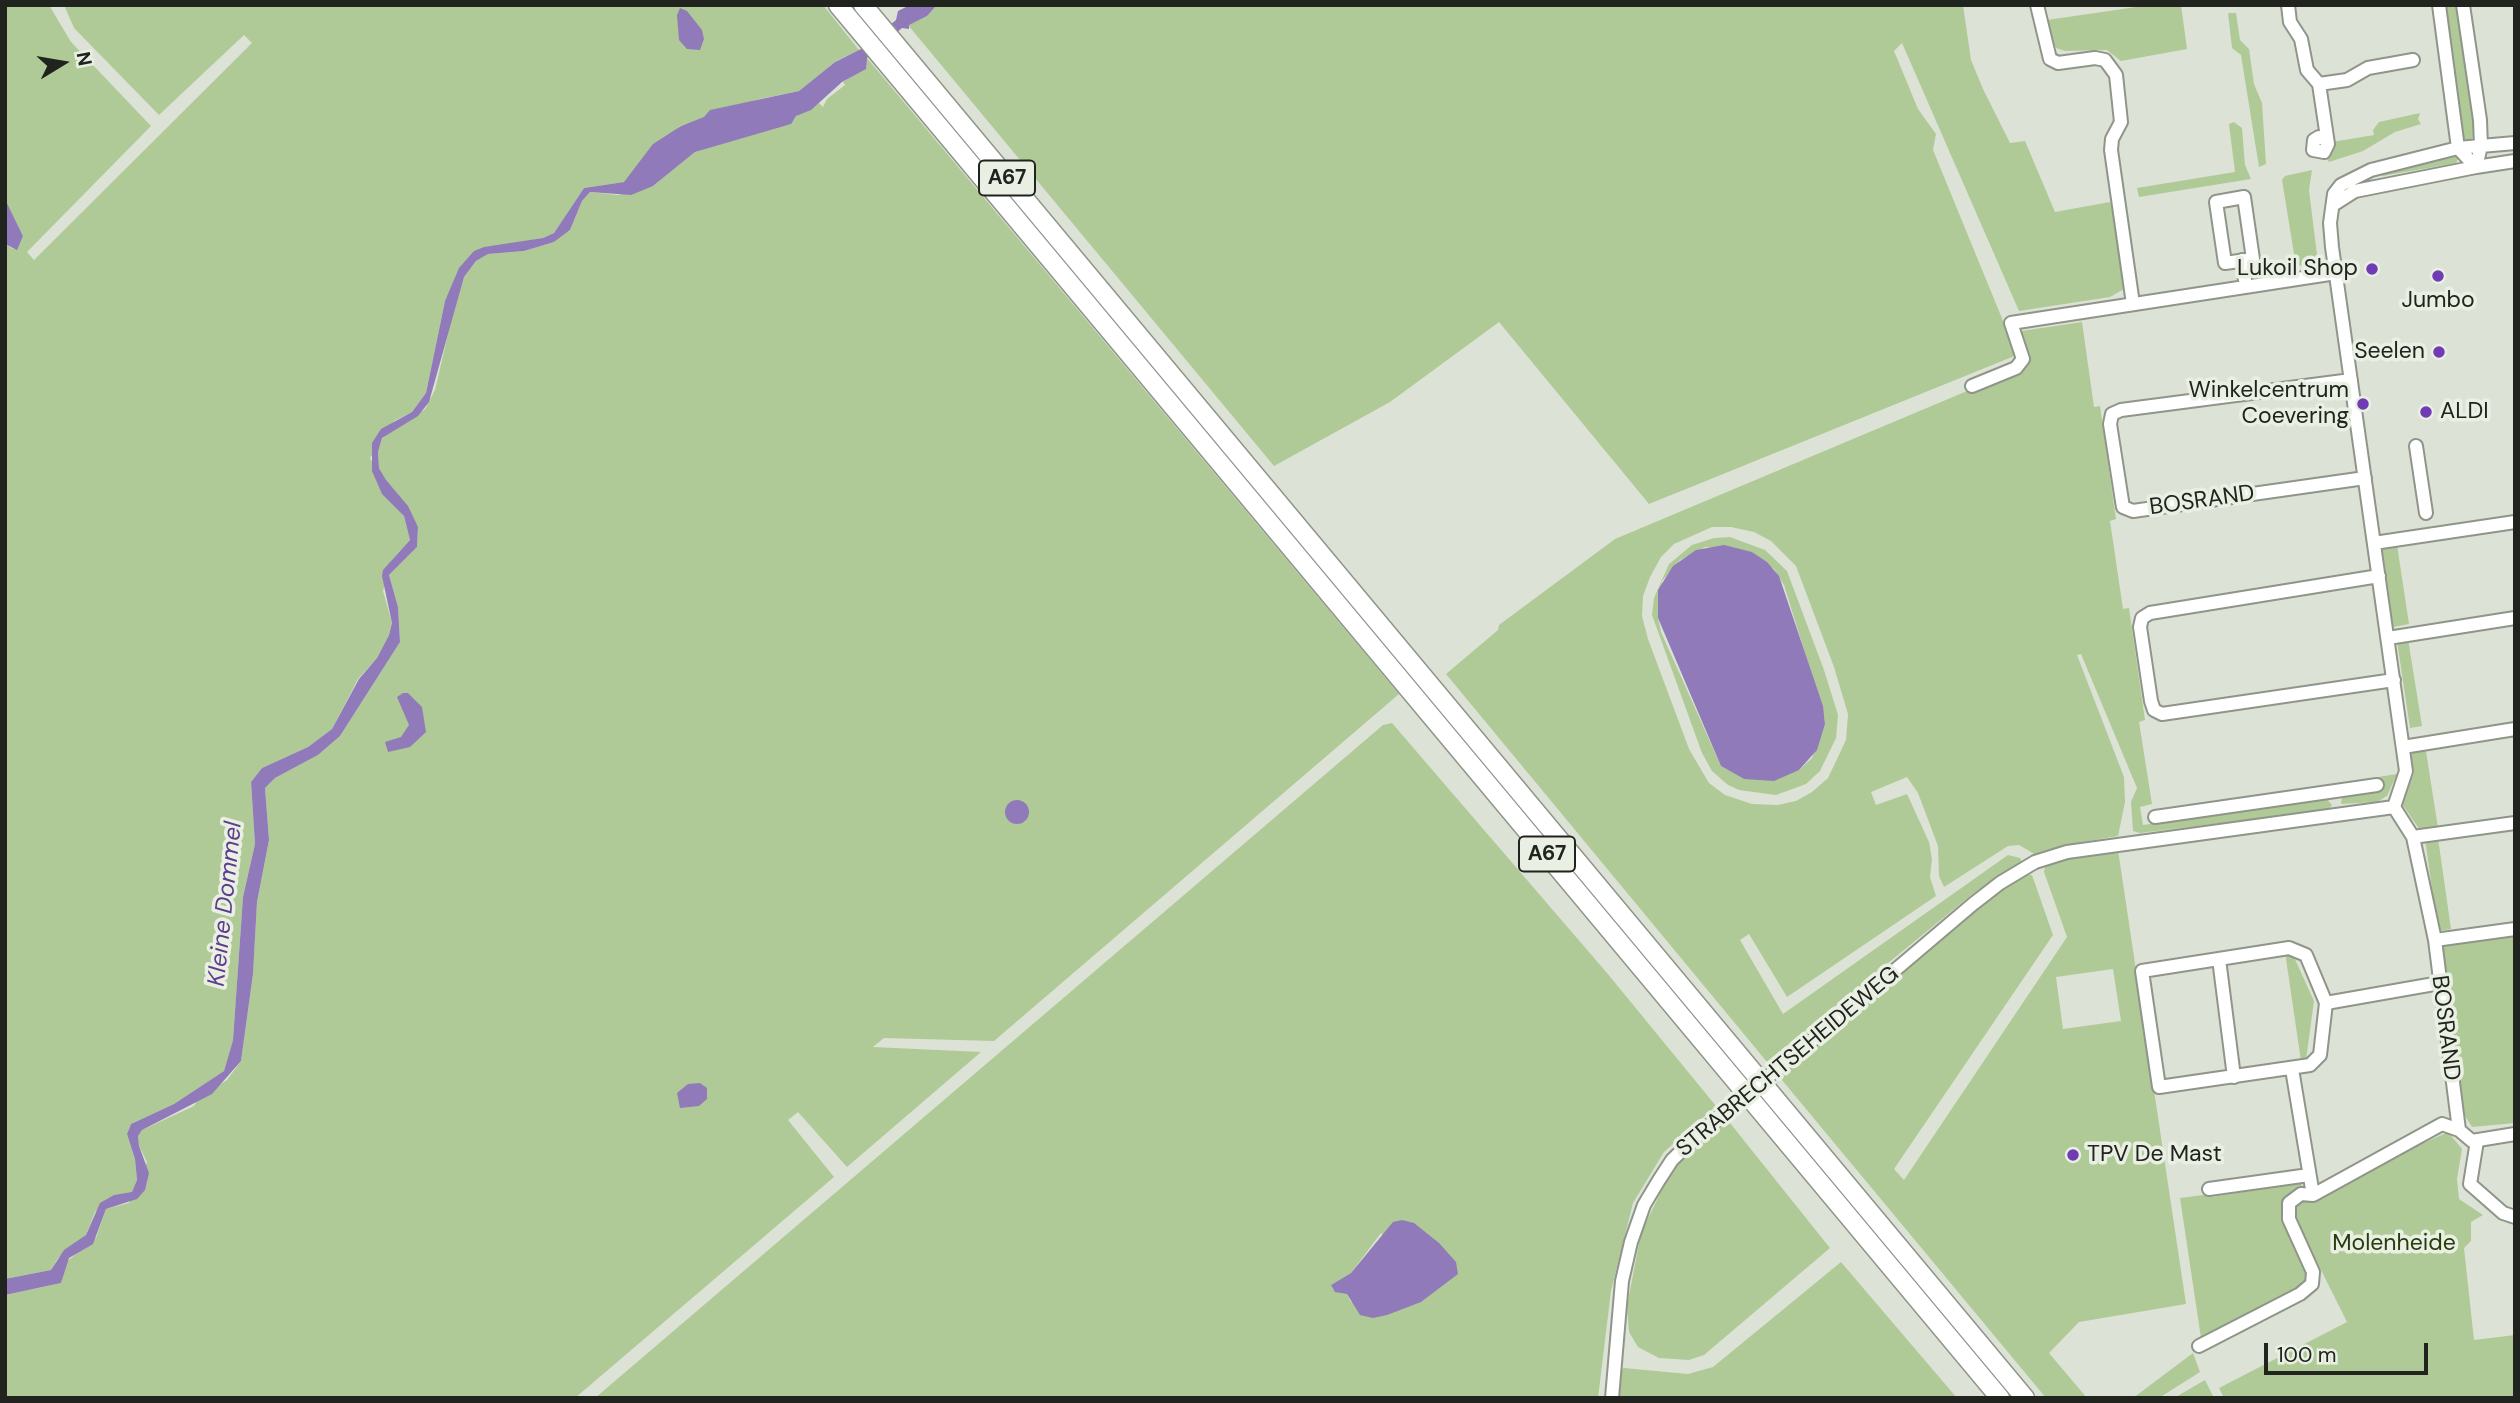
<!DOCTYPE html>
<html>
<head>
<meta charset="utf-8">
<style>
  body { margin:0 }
  #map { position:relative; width:2520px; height:1403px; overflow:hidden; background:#dce3d6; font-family:"DM Sans",sans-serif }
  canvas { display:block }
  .frame { position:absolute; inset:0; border:7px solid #20231e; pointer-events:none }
  .north { position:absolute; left:28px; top:28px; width:70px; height:70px; -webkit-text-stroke:5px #e9f0e3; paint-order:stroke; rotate:79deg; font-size:19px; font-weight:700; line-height:28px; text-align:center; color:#20231e }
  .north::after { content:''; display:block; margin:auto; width:24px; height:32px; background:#20231e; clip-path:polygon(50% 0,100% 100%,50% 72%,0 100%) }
  .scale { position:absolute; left:2264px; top:1343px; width:164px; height:32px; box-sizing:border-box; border:4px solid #20231e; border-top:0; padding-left:9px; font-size:21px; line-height:24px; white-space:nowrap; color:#20231e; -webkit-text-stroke:5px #e9f0e3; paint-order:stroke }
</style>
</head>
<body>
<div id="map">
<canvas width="2520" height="1403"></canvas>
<div class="frame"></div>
<div class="north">N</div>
<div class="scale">100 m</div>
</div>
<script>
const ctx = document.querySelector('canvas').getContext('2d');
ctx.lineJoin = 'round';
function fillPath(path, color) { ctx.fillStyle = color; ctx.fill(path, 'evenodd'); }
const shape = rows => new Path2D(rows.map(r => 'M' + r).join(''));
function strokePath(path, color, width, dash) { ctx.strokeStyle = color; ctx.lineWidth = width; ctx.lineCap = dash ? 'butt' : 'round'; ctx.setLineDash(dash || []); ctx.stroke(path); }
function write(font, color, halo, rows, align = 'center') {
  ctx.font = font + ' "DM Sans",sans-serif'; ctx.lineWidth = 7; ctx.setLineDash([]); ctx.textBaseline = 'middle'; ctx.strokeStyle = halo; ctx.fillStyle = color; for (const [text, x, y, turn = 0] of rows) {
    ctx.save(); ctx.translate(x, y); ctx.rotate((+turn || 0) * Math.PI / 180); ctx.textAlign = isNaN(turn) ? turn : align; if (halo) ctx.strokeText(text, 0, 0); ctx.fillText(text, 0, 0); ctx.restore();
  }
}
fillPath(shape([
  [5,5,49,5,71,42,151,126,27,252,34,260,252,43,244,35,159,115,74,28,64,5,823,5,859,50,836,61,799,91,760,99,680,126,624,182,584,188,554,233,543,238,474,251,445,301,426,393,412,412,394,421,370,458,395,505,404,516,410,540,392,560,383,591,392,623,389,635,377,658,358,679,332,729,308,747,262,768,251,782,255,844,243,897,233,1040,224,1071,174,1104,131,1124,127,1134,135,1159,137,1180,132,1193,114,1195,95,1212,86,1235,58,1258,51,1270,5,1279,5,244,13,249,23,236,5,199],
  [937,5,1963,5,1971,60,1983,89,2010,143,2025,141,2055,212,2110,202,2116,221,2124,289,2110,297,2019,311,1902,43,1894,51,1918,109,1936,134,1933,150,2017,355,1649,504,1499,322,1390,402,1274,466,908,25,927,16],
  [2150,5,2181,5,2187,49,2121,61,2107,50,2065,51,2056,48,2052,40,2047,20],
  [2442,5,2457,5,2475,134,2470,141,2463,138],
  [2228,13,2236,13,2240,40,2249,49,2254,84,2262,103,2266,164,2259,167,2241,55,2232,48],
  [867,58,1399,694,994,1041,884,1038,873,1047,981,1052,847,1167,798,1112,788,1120,834,1177,575,1398,5,1398,5,1295,61,1283,66,1262,96,1238,106,1209,129,1203,147,1162,139,1146,138,1136,142,1130,194,1106,198,1099,227,1080,241,1061,253,974,257,902,269,840,265,788,275,778,318,755,340,736,400,642,398,607,389,575,417,547,418,527,386,481,379,468,378,452,382,438,425,409,435,390,456,300,464,277,476,261,488,254,524,251,554,242,570,230,582,201,590,192,618,195,653,186,695,152,779,125,789,125,796,116,818,102,823,107,827,99,845,85,843,82,859,71],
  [2420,113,2418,119,2421,124,2395,132,2363,151,2329,162,2324,156,2331,152,2332,142,2374,135,2373,130,2379,122],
  [2234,122,2242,128,2245,165,2251,179,2139,197,2137,188,2235,172,2229,124],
  [2455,152,2459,157,2456,163,2383,176,2380,173],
  [2312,170,2309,190,2318,263,2296,266,2282,180,2285,176],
  [2082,322,2094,407,2100,406,2116,519,2110,521,2123,609,2129,608,2145,720,2139,722,2152,804,2140,807,2143,825,2326,798,2332,805,2328,810,2140,833,2133,831,2131,802,2137,788,2081,654,2077,655,2124,777,2125,802,2118,836,2076,843,2036,855,2019,845,2008,846,1944,887,1939,876,1938,846,1918,793,1907,777,1871,792,1876,805,1907,794,1929,842,1932,859,1930,877,1936,896,1787,997,1749,934,1740,940,1783,1014,2008,855,2020,858,2023,864,1993,879,1970,896,1767,1062,1446,674,1498,630,1499,625,1615,539,2029,365,2020,343,2021,331],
  [1712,527,1731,527,1754,532,1771,541,1796,566,1834,667,1848,714,1846,740,1828,778,1812,792,1796,801,1778,805,1752,804,1725,795,1709,783,1689,749,1648,639,1642,616,1643,596,1650,577,1661,557,1674,544],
  [1730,537,1765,550,1787,571,1824,670,1838,715,1836,738,1820,771,1806,784,1776,795,1739,790,1728,785,1712,771,1702,753,1652,615,1654,598,1669,564,1692,545,1714,538],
  [1705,547,1752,552,1774,569,1784,585,1824,715,1825,724,1812,758,1799,770,1744,779,1721,766,1661,632,1658,618,1662,581,1680,560],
  [2397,545,2409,624,2393,627,2382,546],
  [2408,639,2422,726,2410,728,2397,641],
  [1392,723,1607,973,1716,1106,1664,1152,1633,1203,1611,1291,1598,1398,595,1398,1383,725],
  [1381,1233,1421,1302,1351,1302,1347,1294,1331,1285,1351,1273],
  [2426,751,2438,828,2420,830,2402,804,2414,773,2411,753],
  [2397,774,2387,796,2377,802,2341,804,2342,796,2379,791,2378,777],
  [2438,838,2451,929,2438,931,2425,839],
  [2118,850,2186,1304,2079,1322,2049,1353,2087,1398,2046,1398,1777,1074,1988,897,2025,875,2032,875,2053,935,1894,1169,1904,1180,2067,937,2044,872,2045,866,2073,856],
  [2113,969,2121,1021,2063,1029,2056,977],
  [2515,933,2515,1123,2472,1127,2465,1116,2442,950,2445,943],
  [2285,952,2294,957,2314,1001,2306,1060,2301,1061],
  [1726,1118,1830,1248,1704,1355,1689,1360,1659,1358,1638,1347,1629,1332,1627,1306,1641,1233,1671,1171,1688,1150],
  [2448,1132,2462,1149,2457,1179,2459,1199,2483,1215,2471,1222,2471,1241,2464,1248,2474,1340,2515,1335,2515,1398,2224,1398,2219,1388,2347,1322,2293,1214,2296,1204,2306,1196],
  [2301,1183,2302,1187,2286,1201,2283,1210,2311,1271,2307,1283,2201,1338,2180,1198,2211,1194,2212,1197],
  [1841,1262,1957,1398,1613,1398,1620,1370,1624,1368,1688,1374,1713,1367],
  [2193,1353,2200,1372,2159,1398,2133,1398],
  [2205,1380,2214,1398,2174,1398]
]), '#afca96');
fillPath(shape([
  [910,5,937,5,927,16,909,25,909,29,902,28,867,58,866,69,842,82,811,110,796,116,791,124,695,152,653,186,631,195,590,192,582,201,570,230,554,242,524,251,488,254,476,261,464,277,429,402,418,416,382,438,378,452,379,468,386,480,408,506,418,527,417,547,389,575,398,607,400,642,340,736,318,755,275,778,265,788,269,840,257,902,253,974,241,1061,212,1094,142,1130,138,1136,139,1146,149,1173,145,1190,137,1199,106,1209,93,1244,69,1258,61,1283,5,1295,5,1279,51,1270,64,1250,86,1235,100,1203,114,1195,132,1192,137,1180,135,1159,127,1134,131,1124,174,1104,224,1071,233,1040,243,897,255,844,251,782,262,768,308,747,332,729,359,679,377,658,389,635,392,623,382,576,383,570,410,540,404,516,382,494,372,471,372,443,381,429,412,412,426,393,445,301,459,268,474,251,484,247,543,238,554,233,584,188,624,182,653,144,681,126,704,117,710,110,799,91,835,62,861,49,896,20,898,11],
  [680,8,687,11,702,30,704,39,700,50,687,49,679,40,677,15],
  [5,199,23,236,17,250,5,244],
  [1724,545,1752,552,1767,562,1779,576,1823,706,1825,724,1817,750,1799,770,1774,781,1744,779,1721,766,1658,618,1658,590,1673,566,1696,550],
  [403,693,408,693,422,707,426,732,410,747,388,752,385,742,401,737,409,725,397,697],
  '1005 812a12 12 0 1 1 24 0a12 12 0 1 1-24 0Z',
  [700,1083,707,1088,707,1099,699,1106,680,1108,677,1093,688,1084],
  [1402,1220,1414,1223,1439,1243,1456,1262,1458,1274,1421,1302,1387,1315,1373,1318,1360,1315,1347,1294,1335,1292,1331,1285,1351,1273,1393,1222]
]), '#907aba');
const minor = shape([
  [2037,5,2050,59,2058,63,2095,58,2105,60,2116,75,2121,122,2112,139,2111,150,2133,304],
  [2288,5,2290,22,2301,39,2307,70,2319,84,2328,144,2324,152,2313,150,2314,140,2319,137,2326,140],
  [2439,5,2458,148],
  [2319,84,2347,80,2368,68,2413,60],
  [2458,148,2476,167,2515,161],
  [2244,197,2253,259,2225,263,2216,202,2244,197],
  [2333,205,2355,191,2476,167,2481,146,2480,120,2463,5],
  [2242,260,2246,287],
  [2351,380,2121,410,2112,414,2110,424,2122,501,2123,507,2133,511,2365,478],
  [1972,386,2016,368,2023,359,2011,323,2336,273],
  [2416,446,2426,513],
  [2374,543,2515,522],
  [2379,576,2150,613,2142,618,2140,627,2151,701,2154,710,2162,714,2394,680],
  [2388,638,2515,618],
  [2403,747,2515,729],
  [2394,807,2406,771,2332,247,2330,223,2334,194,2341,185,2371,170,2458,148,2515,143],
  [2394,807,2413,837,2435,940,2459,1130,2472,1141,2515,1134],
  [2155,817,2377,785],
  [2413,837,2515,823],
  [2435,940,2515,929],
  [2289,948,2306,955,2326,1003,2320,1055,2310,1065,2159,1087,2142,971,2289,948],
  [2219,959,2234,1077],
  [2326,1003,2440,983],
  [1815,1038,1973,904,2000,883,2035,862,2067,852,2394,807],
  [2477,1141,2470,1184,2503,1213,2515,1217],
  [2209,1189,2309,1175],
  [2313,1195,2442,1124,2459,1130],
  [2199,1346,2300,1294,2312,1284,2313,1272,2289,1219,2289,1203,2301,1194,2313,1195,2292,1069],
  [1612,1398,1622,1281,1631,1242,1644,1205,1659,1180,1672,1160,1700,1133]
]);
const highway = shape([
  [838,5,2000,1398],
  [863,5,2025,1398]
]);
strokePath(minor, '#8f9589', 16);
strokePath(highway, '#8f9589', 21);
strokePath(minor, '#fff', 12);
strokePath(highway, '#fff', 18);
const minorBridge = shape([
  [1700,1133,1815,1038]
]);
strokePath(minorBridge, '#8f9589', 16, []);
strokePath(minorBridge, '#fff', 12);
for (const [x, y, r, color] of [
  [2372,269,7,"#6f3cb3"],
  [2438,276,7,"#6f3cb3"],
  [2439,352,7,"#6f3cb3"],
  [2363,404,7,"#6f3cb3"],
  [2426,412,7,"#6f3cb3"],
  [2073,1155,7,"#6f3cb3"]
]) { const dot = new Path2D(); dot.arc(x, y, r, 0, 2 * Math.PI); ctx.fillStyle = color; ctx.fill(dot); strokePath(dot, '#e9f0e3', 2.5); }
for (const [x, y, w] of [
  [1007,178,56],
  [1547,854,56]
]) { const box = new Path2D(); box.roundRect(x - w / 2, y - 17.5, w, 35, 5); ctx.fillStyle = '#e9f0e3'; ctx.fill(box); strokePath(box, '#20231e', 2); }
write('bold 21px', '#20231e', null, [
  ["A67",1007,178],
  ["A67",1547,854]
]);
write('23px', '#20231e', '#e9f0e3', [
  ["Lukoil Shop",2358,269],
  ["Jumbo",2438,301,"center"],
  ["Seelen",2425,352],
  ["Winkelcentrum",2349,391],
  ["Coevering",2349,417],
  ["ALDI",2440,412,"left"],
  ["TPV De Mast",2087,1155,"left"]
], 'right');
write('23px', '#20231e', '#e9f0e3', [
  ["BOSRAND",2202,501,-8],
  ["BOSRAND",2445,1028,83],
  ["STRABRECHTSEHEIDEWEG",1788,1062,-40]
]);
write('23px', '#283c0d', '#e9f0e3', [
  ["Molenheide",2394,1244]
]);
write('italic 24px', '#5d3e8c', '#e9f0e3', [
  ["Kleine Dommel",226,904,-84]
]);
</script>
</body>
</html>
